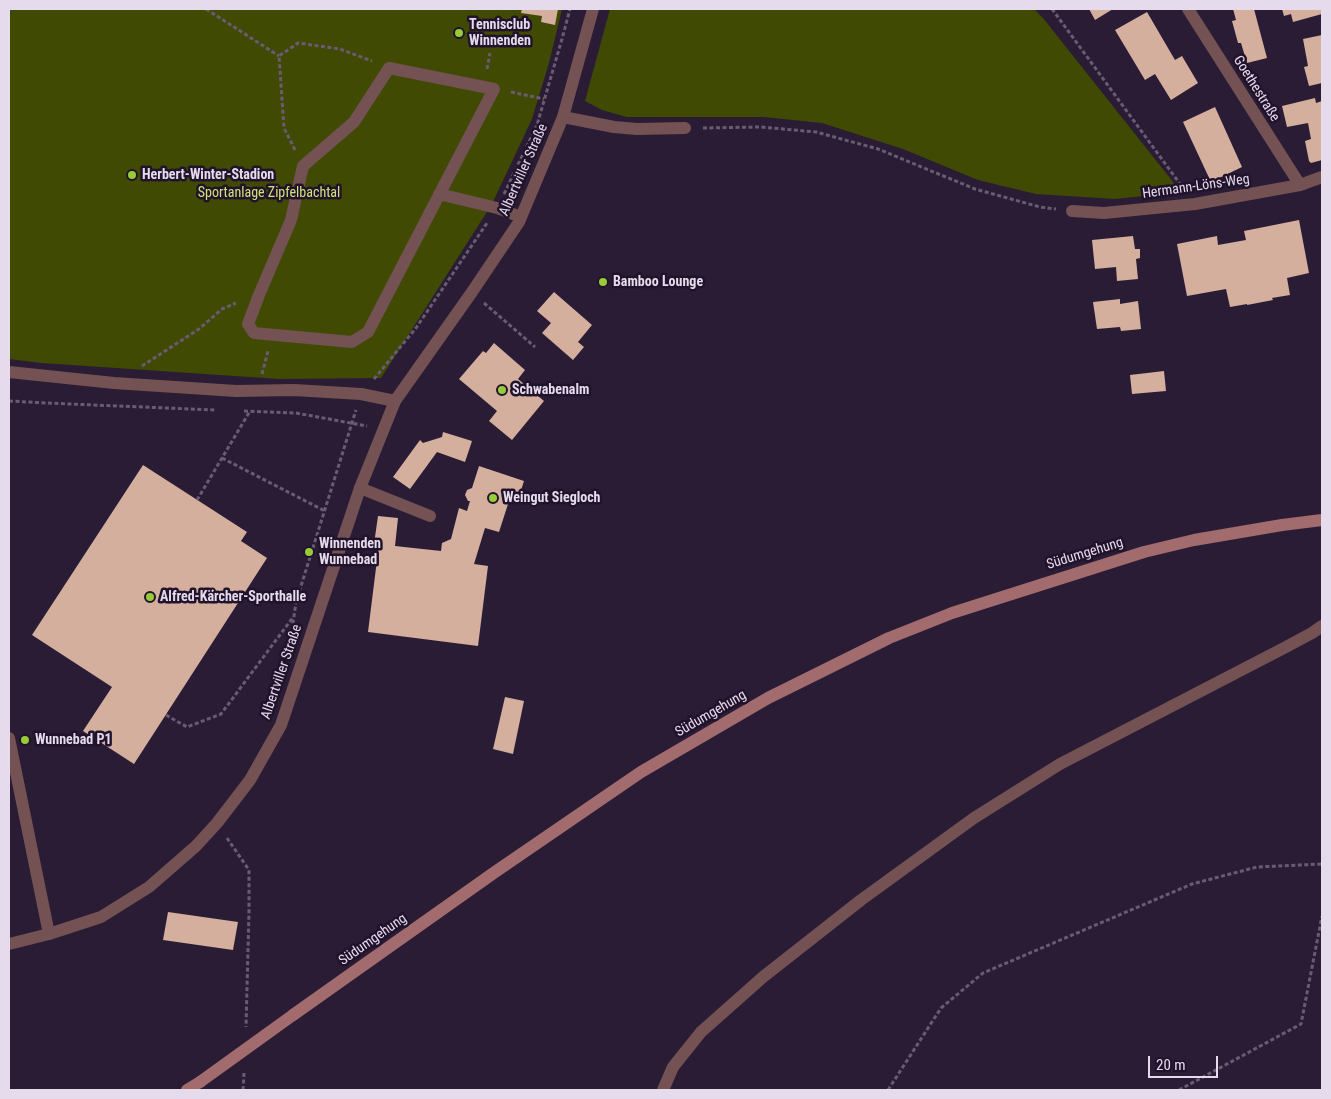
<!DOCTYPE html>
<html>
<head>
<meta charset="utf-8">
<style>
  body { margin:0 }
  #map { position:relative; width:1331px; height:1099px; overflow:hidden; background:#2b1c35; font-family:"Roboto Condensed",sans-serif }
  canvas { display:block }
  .frame { position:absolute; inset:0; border:10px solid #e5dbec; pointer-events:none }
  .scale { position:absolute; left:1148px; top:1056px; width:70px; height:22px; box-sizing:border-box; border:2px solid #e5dbec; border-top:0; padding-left:6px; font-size:15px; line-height:18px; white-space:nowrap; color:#e5dbec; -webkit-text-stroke:4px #21132b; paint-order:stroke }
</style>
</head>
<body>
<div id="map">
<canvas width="1331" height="1099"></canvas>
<div class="frame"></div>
<div class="scale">20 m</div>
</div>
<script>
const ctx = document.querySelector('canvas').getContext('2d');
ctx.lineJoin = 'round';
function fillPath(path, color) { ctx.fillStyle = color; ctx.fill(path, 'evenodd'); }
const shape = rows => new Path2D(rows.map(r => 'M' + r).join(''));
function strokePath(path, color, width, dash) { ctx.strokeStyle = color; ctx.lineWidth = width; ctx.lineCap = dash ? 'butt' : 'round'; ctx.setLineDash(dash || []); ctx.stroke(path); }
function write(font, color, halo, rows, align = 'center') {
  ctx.font = font + ' "Roboto Condensed",sans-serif'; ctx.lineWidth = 5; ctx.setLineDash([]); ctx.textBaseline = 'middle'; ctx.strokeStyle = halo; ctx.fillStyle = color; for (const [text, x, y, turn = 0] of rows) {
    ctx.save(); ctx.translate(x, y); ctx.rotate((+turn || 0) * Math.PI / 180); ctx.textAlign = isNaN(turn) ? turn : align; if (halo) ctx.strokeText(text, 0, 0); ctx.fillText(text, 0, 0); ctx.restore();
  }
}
fillPath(shape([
  [9,9,562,9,549,63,532,119,492,204,381,378,279,379,42,363,9,359],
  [610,9,1034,9,1043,18,1181,192,1115,199,1036,194,978,180,903,149,822,123,764,117,627,117,602,110,585,101]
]), '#414a03');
fillPath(shape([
  [522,9,558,9,555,25,541,22,542,16,521,13],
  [1089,9,1113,9,1095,20],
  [1233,9,1254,9,1267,58,1247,63,1241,43,1238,43,1232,21,1236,20],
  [1282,9,1322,9,1322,14,1293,22,1291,14,1284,16],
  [1147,12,1175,60,1182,56,1198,83,1171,100,1155,74,1145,80,1115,30],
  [1322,35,1322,83,1309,86,1304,67,1308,66,1303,39],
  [1315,98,1316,103,1322,101,1322,160,1311,163,1309,161,1305,141,1311,139,1308,123,1287,127,1282,106],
  [1215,107,1242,167,1211,182,1183,122],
  [1299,220,1309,273,1287,278,1290,295,1272,298,1273,300,1247,305,1247,304,1230,307,1226,289,1187,296,1177,244,1217,236,1218,245,1246,240,1244,231],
  [1133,236,1135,249,1140,249,1140,258,1136,259,1138,279,1117,281,1116,267,1095,269,1092,240],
  [554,292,592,325,578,342,584,347,573,360,542,333,551,323,537,311],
  [1120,299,1120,304,1138,301,1141,329,1121,331,1120,327,1097,329,1093,302],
  [494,343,525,370,518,379,544,401,512,440,489,421,497,411,459,379,483,351,486,353],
  [1164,371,1166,391,1132,394,1130,375],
  [443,432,472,441,465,462,437,452,410,489,393,477,420,440,423,443,442,437],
  [143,465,247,532,241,541,267,558,134,764,83,731,112,687,32,635],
  [479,466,524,481,517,503,509,501,499,532,485,528,474,564,488,566,478,646,368,632,379,544,374,544,378,516,398,518,395,546,441,551,442,543,451,539,459,508,467,511,470,501,468,501,465,495,467,490,472,488],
  [505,697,524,701,513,754,493,749],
  [168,912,238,922,233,950,163,940]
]), '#d4af9d');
strokePath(shape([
  [206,9,279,56],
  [1052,9,1183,188],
  [487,69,490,53],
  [511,92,544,99],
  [703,128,761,127,816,132,878,149,975,189,1040,207,1056,209],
  [295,150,284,128,279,56,298,43,340,49,372,61],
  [504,194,537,125,562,39,570,9],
  [484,303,535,347],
  [142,366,199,329,222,309,236,303],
  [262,374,268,351],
  [374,379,416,328,487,223],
  [9,401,46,403,215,410],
  [244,411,296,413,367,426],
  [222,458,325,511],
  [197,500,250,411],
  [292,630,296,602,356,410],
  [166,715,187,727,221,714,294,616],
  [227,838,249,870,249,912,246,1027],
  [243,1090,244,1073],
  [888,1090,941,1008,983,973,1192,884,1257,867,1322,864],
  [1179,1090,1301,1024,1322,916]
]), '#695c72', 3, [4, 2.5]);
strokePath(shape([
  [389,68,494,89,368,332,352,342,254,333,248,324,259,295,291,220,303,166,354,122,389,68],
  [439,194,497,208,521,217],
  [9,372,114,383,236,391,294,390,361,394,395,401],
  [360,488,430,516],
  [9,738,49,934]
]), '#745253', 12);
strokePath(shape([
  [1188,9,1300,185],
  [563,117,614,127,637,129,685,128],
  [1072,211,1104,213,1195,204,1300,185,1322,177]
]), '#745253', 12);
strokePath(shape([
  [9,944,49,934,101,917,149,887,196,846,217,823,250,780,281,725,360,488,395,401,472,292,519,222,563,117,593,9],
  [663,1090,673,1067,701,1032,763,977,861,900,974,818,1060,764,1284,648,1312,633,1322,626]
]), '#745253', 12);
strokePath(shape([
  [293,1015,495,872,641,772,768,698,889,638,952,613,1144,552,1194,540,1282,525,1322,520],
  [187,1090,200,1082]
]), '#a26b6d', 12);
strokePath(shape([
  [200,1082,293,1015]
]), '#a26b6d', 12);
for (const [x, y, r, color] of [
  [459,33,5,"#97cc38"],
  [132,175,5,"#97cc38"],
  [603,282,5,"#97cc38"],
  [502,390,5,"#97cc38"],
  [493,498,5,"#97cc38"],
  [309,552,5,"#97cc38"],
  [150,597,5,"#97cc38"],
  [25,740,5,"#97cc38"]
]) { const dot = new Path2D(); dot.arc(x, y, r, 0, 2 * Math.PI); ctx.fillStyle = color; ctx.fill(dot); strokePath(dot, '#21132b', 2); }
write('bold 14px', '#e5dbec', '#21132b', [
  ["Tennisclub",469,25],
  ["Winnenden",469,41],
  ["Herbert-Winter-Stadion",142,175],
  ["Bamboo Lounge",613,282],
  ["Schwabenalm",512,390],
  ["Weingut Siegloch",503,498],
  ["Winnenden",319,544],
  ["Wunnebad",319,560],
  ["Alfred-Kärcher-Sporthalle",160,597],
  ["Wunnebad P1",35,740]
], 'left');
write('14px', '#e5dbec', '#21132b', [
  ["Goethestraße",1256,89,58],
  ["Albertviller Straße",524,170,-66],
  ["Hermann-Löns-Weg",1196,187,-8],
  ["Südumgehung",1085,554,-17],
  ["Albertviller Straße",282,672,-71],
  ["Südumgehung",711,714,-30],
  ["Südumgehung",373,940,-35]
]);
write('14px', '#d0e278', '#21132b', [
  ["Sportanlage Zipfelbachtal",269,193]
]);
</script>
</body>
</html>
